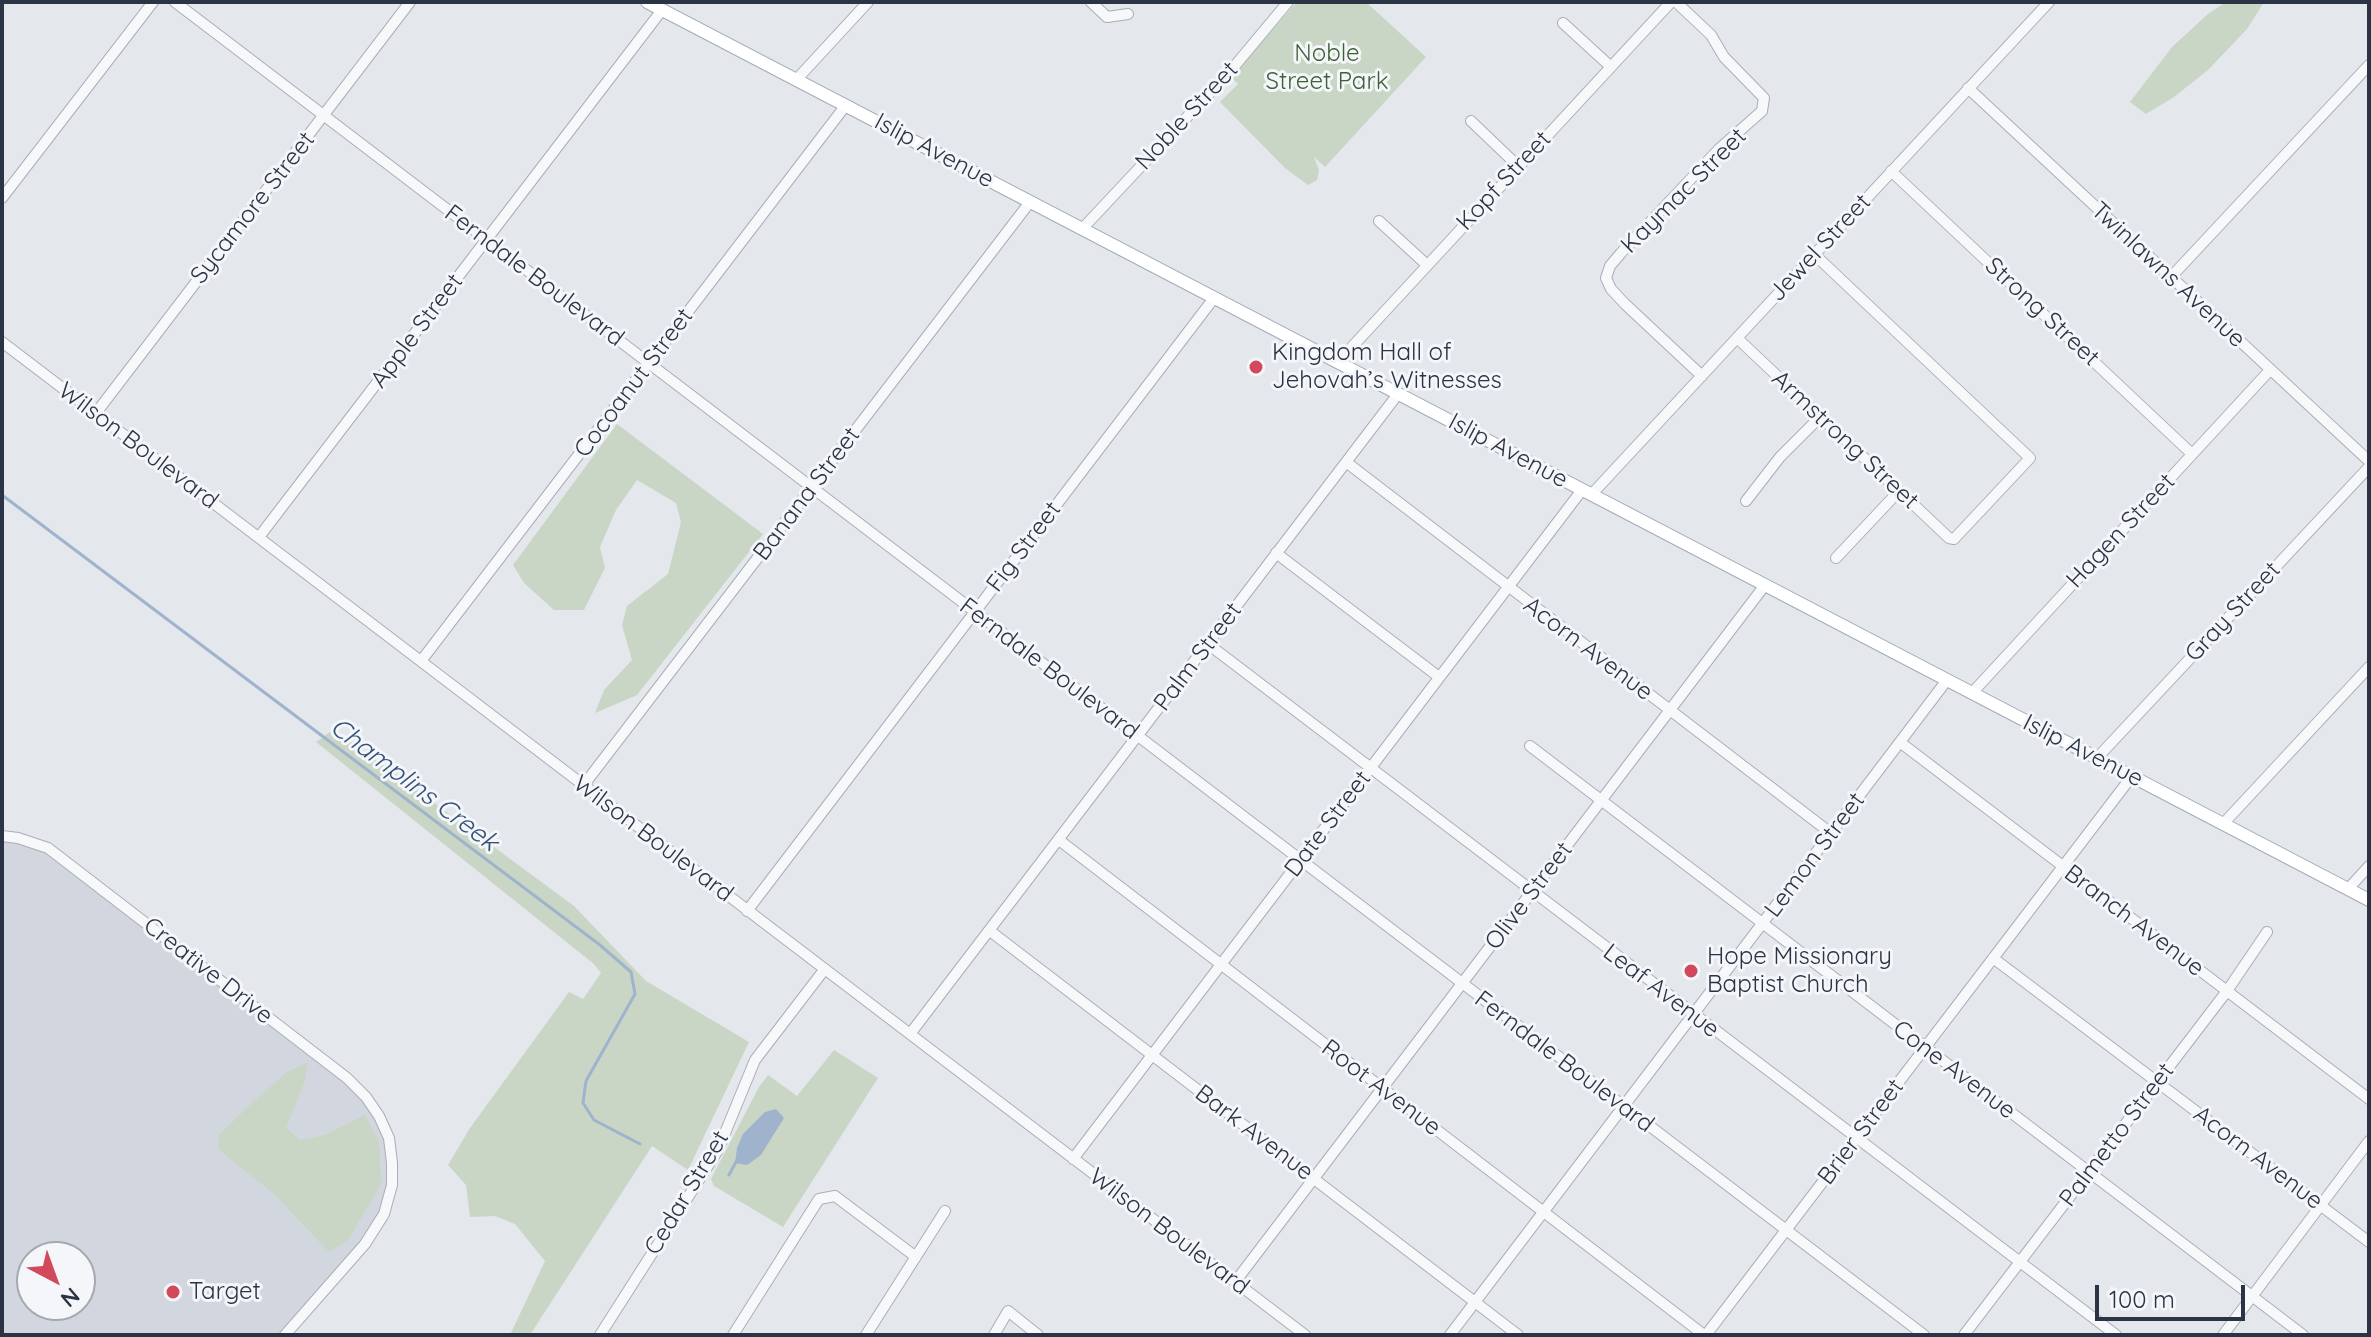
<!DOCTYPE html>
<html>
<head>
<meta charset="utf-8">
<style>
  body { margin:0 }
  #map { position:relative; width:2371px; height:1337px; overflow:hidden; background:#e4e7ec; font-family:Quicksand,sans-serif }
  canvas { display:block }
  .frame { position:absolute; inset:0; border:4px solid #2b3445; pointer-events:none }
  .north { position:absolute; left:16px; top:1241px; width:80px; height:80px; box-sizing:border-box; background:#f4f6f9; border:2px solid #a4a8b1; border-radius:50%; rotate:139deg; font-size:22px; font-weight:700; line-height:32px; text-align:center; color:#2b3445 }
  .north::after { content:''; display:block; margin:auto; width:28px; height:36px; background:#d1495b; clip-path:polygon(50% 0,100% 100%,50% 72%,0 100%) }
  .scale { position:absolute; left:2095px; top:1285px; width:150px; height:36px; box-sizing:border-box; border:4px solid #2b3445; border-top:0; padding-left:10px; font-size:24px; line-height:28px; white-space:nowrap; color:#2b3445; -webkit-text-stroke:6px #f4f6f9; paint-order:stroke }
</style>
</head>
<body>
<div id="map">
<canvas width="2371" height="1337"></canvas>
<div class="frame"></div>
<div class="north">N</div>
<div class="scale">100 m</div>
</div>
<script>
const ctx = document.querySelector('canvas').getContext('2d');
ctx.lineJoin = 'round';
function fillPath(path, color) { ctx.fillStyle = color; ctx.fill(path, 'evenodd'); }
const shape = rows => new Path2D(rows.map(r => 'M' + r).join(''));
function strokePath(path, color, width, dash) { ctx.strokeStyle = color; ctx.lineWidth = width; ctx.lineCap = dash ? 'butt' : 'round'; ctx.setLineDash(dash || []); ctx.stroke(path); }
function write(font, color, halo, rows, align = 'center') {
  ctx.font = font + ' Quicksand,sans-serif'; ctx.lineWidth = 6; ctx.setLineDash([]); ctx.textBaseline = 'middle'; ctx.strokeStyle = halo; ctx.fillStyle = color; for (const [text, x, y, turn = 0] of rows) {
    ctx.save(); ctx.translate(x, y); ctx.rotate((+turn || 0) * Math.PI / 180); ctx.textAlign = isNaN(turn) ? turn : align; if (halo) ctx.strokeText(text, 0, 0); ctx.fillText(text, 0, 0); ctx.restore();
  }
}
fillPath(shape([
  [2,836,48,848,347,1078,379,1116,392,1163,384,1214,285,1335,2,1335],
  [32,1257,80,1257,80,1305,32,1305]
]), '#d2d6de');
fillPath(shape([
  [1297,2,1366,2,1426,57,1325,167,1314,157,1319,170,1317,180,1308,185,1285,168,1220,102,1238,84,1231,77],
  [2226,2,2264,2,2247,29,2208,70,2174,97,2146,114,2130,102,2172,47,2208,14],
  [617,424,763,534,637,695,595,713,604,690,632,660,622,625,627,606,668,574,681,522,676,503,637,480,616,510,600,547,605,568,584,610,554,610,524,583,513,565],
  [334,729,574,906,646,981,749,1042,688,1170,652,1146,530,1335,510,1335,545,1261,515,1224,495,1216,470,1217,466,1185,448,1165,470,1128,569,992,583,999,601,973,594,964,316,742],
  [834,1050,878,1078,783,1227,714,1186,711,1179,759,1087,768,1075,797,1096],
  [308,1062,304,1083,286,1128,300,1140,325,1135,365,1115,379,1142,381,1184,348,1240,329,1252,274,1194,218,1149,219,1135,253,1102,287,1072]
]), '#c9d6c5');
fillPath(shape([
  [776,1109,784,1118,761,1155,747,1165,735,1163,737,1148,743,1134,765,1112]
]), '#9fb4cc');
strokePath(shape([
  [2,495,600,945,631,972,635,994,586,1081,583,1103,594,1120,640,1144],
  [729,1175,737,1160]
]), '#9fb4cc', 3);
const minor = shape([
  [175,2,1924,1335],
  [1091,2,1107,17,1128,14],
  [1676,2,1711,35,1724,57,1764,98,1762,111,1719,149,1621,253,1610,266,1606,278,1611,289,1625,304,1702,376],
  [1563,23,1611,67],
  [797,79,868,2],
  [1968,88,2369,461],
  [1471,121,1518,166],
  [1891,171,2192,454],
  [2,198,153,2],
  [1379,221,1427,265],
  [1083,228,1233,68,1288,2],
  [2171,277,2369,65],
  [1737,338,1949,538,1954,539,2030,458,1815,255],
  [2,342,1305,1335],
  [1338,362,1671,2],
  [96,413,410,2],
  [1346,462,1832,834],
  [1591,495,2049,2],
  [1746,501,1780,457,1820,417],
  [259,537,662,10],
  [1276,553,1439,677],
  [1836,558,1899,491],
  [1208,644,2116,1335],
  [421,661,846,105],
  [1972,693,2270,370],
  [1901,743,2369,1099],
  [1530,746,2303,1335],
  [2097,758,2369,467],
  [583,786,1030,202],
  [2223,824,2369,667],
  [2,836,18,838,48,848,347,1078,366,1097,379,1116,389,1138,392,1163,392,1185,384,1214,365,1244,285,1335],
  [1059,840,1704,1335],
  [2348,889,2369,866],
  [747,911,1214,298],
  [990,931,1518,1335],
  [1993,958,2369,1242],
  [910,1034,1398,394],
  [1073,1159,1582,490],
  [1235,1282,1765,585],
  [600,1335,718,1150,755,1060,824,970],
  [733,1335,819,1199,835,1196,916,1257],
  [866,1335,945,1211],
  [994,1335,1008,1311,1038,1335],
  [1450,1335,1947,680],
  [1706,1335,2132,776],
  [1964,1335,2227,991,2267,932],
  [2223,1335,2369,1141]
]);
const major = shape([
  [647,2,2369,900]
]);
strokePath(minor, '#a9aeb7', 12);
strokePath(major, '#a3abb8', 14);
strokePath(minor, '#f7f8fa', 10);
strokePath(major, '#fff', 12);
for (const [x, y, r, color] of [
  [1256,367,8,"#d1495b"],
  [1691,971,8,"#d1495b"],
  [173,1292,8,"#d1495b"]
]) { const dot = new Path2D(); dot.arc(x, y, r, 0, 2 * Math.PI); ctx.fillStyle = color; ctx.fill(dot); strokePath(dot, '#f4f6f9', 3); }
write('24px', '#3f6138', '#f4f6f9', [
  ["Noble",1327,54],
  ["Street Park",1327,82]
]);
write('24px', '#2b3445', '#f4f6f9', [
  ["Noble Street",1187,116,-47],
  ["Islip Avenue",934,151,28],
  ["Kopf Street",1504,181,-47],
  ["Kaymac Street",1684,191,-45],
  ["Sycamore Street",253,208,-52],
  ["Jewel Street",1820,248,-47],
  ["Twinlawns Avenue",2168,275,43],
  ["Ferndale Boulevard",534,276,37],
  ["Strong Street",2042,312,43],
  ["Apple Street",417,331,-53],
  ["Cocoanut Street",634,383,-53],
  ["Armstrong Street",1845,440,43],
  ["Wilson Boulevard",138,446,37],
  ["Islip Avenue",1508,451,28],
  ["Banana Street",807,494,-53],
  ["Hagen Street",2121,531,-47],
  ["Fig Street",1024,547,-53],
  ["Gray Street",2233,612,-47],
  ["Acorn Avenue",1588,649,37],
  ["Palm Street",1198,657,-53],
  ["Ferndale Boulevard",1049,669,37],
  ["Islip Avenue",2083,751,27],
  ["Date Street",1328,824,-53],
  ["Wilson Boulevard",653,839,37],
  ["Lemon Street",1815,855,-53],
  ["Olive Street",1529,896,-53],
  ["Branch Avenue",2134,921,37],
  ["Creative Drive",208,971,38],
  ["Leaf Avenue",1661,991,37],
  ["Ferndale Boulevard",1564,1062,37],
  ["Cone Avenue",1954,1070,37],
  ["Root Avenue",1381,1088,37],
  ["Brier Street",1861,1132,-53],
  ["Bark Avenue",1254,1133,37],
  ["Palmetto Street",2117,1135,-53],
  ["Acorn Avenue",2258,1158,37],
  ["Cedar Street",687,1193,-59],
  ["Wilson Boulevard",1169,1232,37]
]);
write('24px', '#2b3445', '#f4f6f9', [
  ["Kingdom Hall of",1272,353],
  ["Jehovah’s Witnesses",1272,381],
  ["Hope Missionary",1707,957],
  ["Baptist Church",1707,985],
  ["Target",189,1292]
], 'left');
write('italic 26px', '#34527a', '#f4f6f9', [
  ["Champlins Creek",414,785,37]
]);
</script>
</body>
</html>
